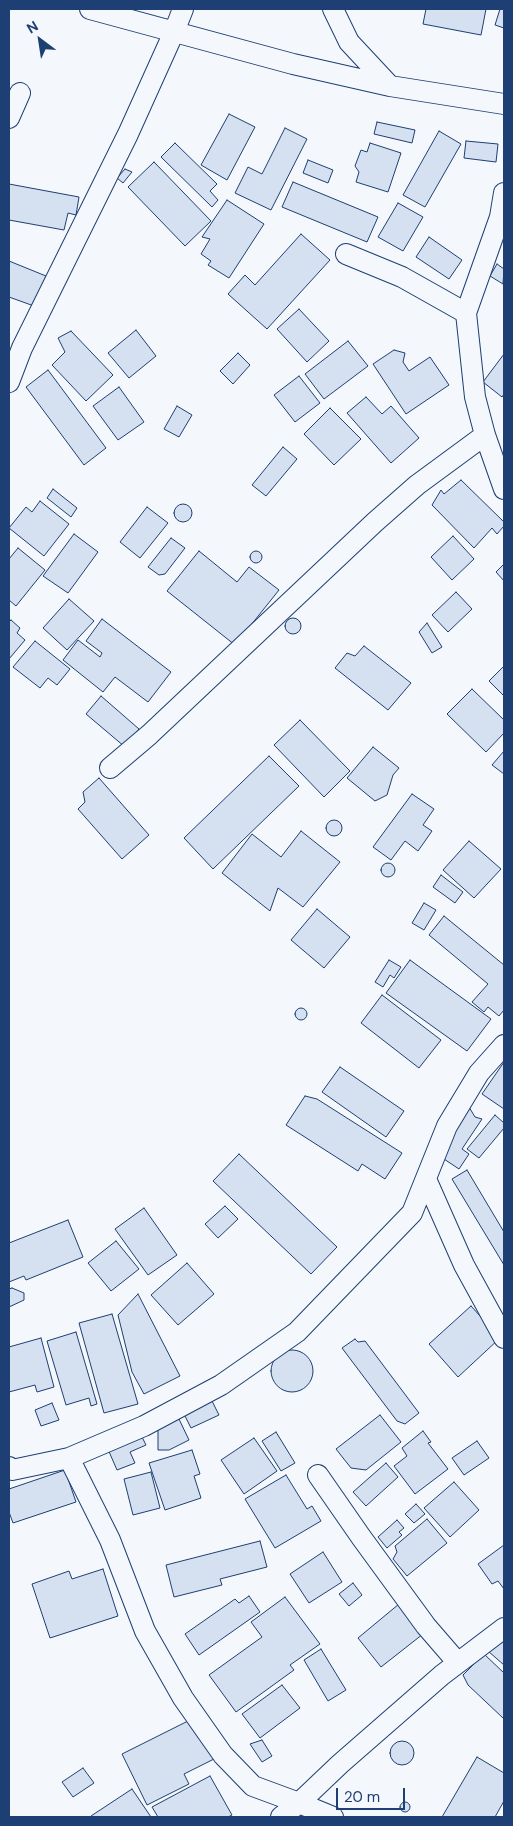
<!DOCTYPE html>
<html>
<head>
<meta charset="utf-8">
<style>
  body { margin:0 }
  #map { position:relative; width:513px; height:1826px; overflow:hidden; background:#f4f7fb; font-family:"DM Sans",sans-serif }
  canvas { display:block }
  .frame { position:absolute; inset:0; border:10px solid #1d3f73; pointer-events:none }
  .north { position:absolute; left:15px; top:15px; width:50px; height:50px; -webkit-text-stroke:4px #f4f7fb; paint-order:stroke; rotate:329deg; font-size:14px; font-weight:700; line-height:20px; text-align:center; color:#1d3f73 }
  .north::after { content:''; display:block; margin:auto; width:18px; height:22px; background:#1d3f73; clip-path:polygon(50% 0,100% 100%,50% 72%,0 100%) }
  .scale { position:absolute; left:336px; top:1788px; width:69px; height:22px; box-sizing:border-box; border:2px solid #1d3f73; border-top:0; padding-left:6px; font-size:15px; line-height:18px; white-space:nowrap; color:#1d3f73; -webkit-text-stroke:4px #f4f7fb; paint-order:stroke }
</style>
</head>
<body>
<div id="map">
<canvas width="513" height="1826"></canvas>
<div class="frame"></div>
<div class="north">N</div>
<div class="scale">20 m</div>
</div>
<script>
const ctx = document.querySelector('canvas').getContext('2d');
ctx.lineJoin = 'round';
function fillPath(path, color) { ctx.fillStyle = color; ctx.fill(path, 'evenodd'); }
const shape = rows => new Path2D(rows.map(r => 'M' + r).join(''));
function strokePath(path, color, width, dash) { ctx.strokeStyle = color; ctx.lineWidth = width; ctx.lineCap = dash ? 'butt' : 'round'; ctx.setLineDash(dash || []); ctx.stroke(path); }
const building = shape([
  [426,9,486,9,481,35,423,24,426,9],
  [500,9,504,9,504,28,495,25,500,9],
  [229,114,255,127,227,180,201,165,229,114],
  [377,122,415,130,412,143,374,134,377,122],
  [285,128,307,139,271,210,235,193,248,167,262,174,285,128],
  [439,131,461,144,425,207,403,195,439,131],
  [466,141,498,144,496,162,464,158,466,141],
  [175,143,217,184,210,191,218,200,212,207,161,157,175,143],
  [370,143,401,153,388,192,356,182,359,172,355,166,361,150,367,152,370,143],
  [308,160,333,170,328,183,303,173,308,160],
  [154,162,211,221,185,246,128,187,154,162],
  [125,169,132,172,123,183,117,178,125,169],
  [293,182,378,217,367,242,282,207,293,182],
  [9,184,79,197,76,215,68,213,64,230,9,220,9,184],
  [227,200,264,224,229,278,208,265,211,261,201,254,210,239,202,237,227,200],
  [398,203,423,217,403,251,378,237,398,203],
  [301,234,330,260,267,329,228,294,245,275,255,285,301,234],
  [429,237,462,260,449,279,416,257,429,237],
  [9,261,46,276,34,306,9,297,9,261],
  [497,264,504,269,503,284,490,276,497,264],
  [299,309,329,341,307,362,277,329,299,309],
  [136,330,156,356,129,378,108,353,136,330],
  [71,331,113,375,86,401,52,365,65,352,58,338,71,331],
  [348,341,368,366,324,399,305,374,348,341],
  [394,350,405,353,403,362,409,371,430,357,449,385,406,414,373,364,394,350],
  [238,353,250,365,233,384,220,371,238,353],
  [504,354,504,394,502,397,483,382,504,354],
  [48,370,106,448,84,465,26,387,48,370],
  [299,376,320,403,295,422,274,395,299,376],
  [119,387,144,422,118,440,93,406,119,387],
  [366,397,382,414,391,406,419,438,391,463,347,413,366,397],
  [177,406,192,415,179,437,164,429,177,406],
  [330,408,361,439,334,465,304,434,330,408],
  [283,447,297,459,266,496,252,485,283,447],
  [461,480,504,522,504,526,497,534,492,528,474,548,432,505,441,490,444,494,461,480],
  [53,489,77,508,71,517,47,498,53,489],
  [40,501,69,524,44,556,9,528,26,507,32,512,40,501],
  '174 513a9 9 0 1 1 18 0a9 9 0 1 1-18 0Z',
  [147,507,168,523,140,558,120,542,147,507],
  [74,534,98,552,68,593,43,576,74,534],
  [453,536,474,559,452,580,431,557,453,536],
  [171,538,185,548,165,574,159,575,148,567,171,538],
  [18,548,45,570,16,606,9,600,9,559,18,548],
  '250 557a6 6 0 1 1 12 0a6 6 0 1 1-12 0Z',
  [199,551,237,582,249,567,279,590,235,645,167,591,199,551],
  [504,564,504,581,496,572,504,564],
  [456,592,472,609,448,632,432,615,456,592],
  [69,599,94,621,67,650,43,628,69,599],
  '285 626a8 8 0 1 1 16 0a8 8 0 1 1-16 0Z',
  [102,619,171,672,148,702,115,677,103,692,63,660,78,640,100,657,102,653,86,641,102,619],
  [11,620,20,628,17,633,25,640,9,659,9,622,11,620],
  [427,623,442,647,432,653,419,632,427,623],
  [35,641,70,669,57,685,48,678,40,688,13,667,35,641],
  [364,646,411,683,388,710,335,668,347,653,355,656,364,646],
  [504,666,504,696,489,681,504,666],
  [472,689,504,720,504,733,486,752,447,714,472,689],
  [101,696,139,729,125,747,86,714,101,696],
  [300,720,350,771,324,797,274,745,300,720],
  [373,747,399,768,393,775,387,795,375,801,347,778,373,747],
  [504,751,504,774,492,765,504,751],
  [269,756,299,786,213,869,184,838,269,756],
  [99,778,149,835,122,859,78,809,85,802,83,792,99,778],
  [412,794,434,809,423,825,432,831,418,851,405,841,391,860,373,847,412,794],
  '326 828a8 8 0 1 1 16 0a8 8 0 1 1-16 0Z',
  [301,831,340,862,303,907,278,888,270,911,222,873,252,834,281,857,301,831],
  [469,841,501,869,474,898,443,870,469,841],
  '381 870a7 7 0 1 1 14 0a7 7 0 1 1-14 0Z',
  [441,875,463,892,455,903,433,887,441,875],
  [424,903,436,910,424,930,412,923,424,903],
  [317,909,350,937,324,968,291,940,317,909],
  [444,916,504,965,504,1010,499,1016,488,1007,484,1012,472,1002,488,984,429,935,444,916],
  [389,960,401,967,394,978,390,975,383,987,375,982,389,960],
  [410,960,491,1019,467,1051,386,993,410,960],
  [382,995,441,1040,419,1068,361,1023,382,995],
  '295 1014a6 6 0 1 1 12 0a6 6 0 1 1-12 0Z',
  [504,1062,504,1109,482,1094,504,1062],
  [340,1067,404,1111,386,1137,322,1092,340,1067],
  [305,1096,317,1099,402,1153,385,1179,362,1164,358,1171,286,1125,305,1096],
  [469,1107,475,1117,482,1119,462,1149,469,1154,459,1169,438,1155,469,1107],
  [495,1115,504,1123,504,1128,479,1158,467,1149,495,1115],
  [239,1154,337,1247,311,1274,213,1181,239,1154],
  [467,1170,504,1232,504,1265,452,1179,467,1170],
  [225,1206,238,1219,218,1238,205,1224,225,1206],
  [144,1208,177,1255,148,1275,115,1229,144,1208],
  [68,1220,83,1257,26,1280,24,1276,9,1282,9,1243,68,1220],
  [116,1241,139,1269,111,1291,88,1263,116,1241],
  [187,1263,214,1294,178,1325,151,1295,187,1263],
  [12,1288,24,1293,24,1300,9,1307,9,1289,12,1288],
  [138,1294,180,1376,144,1394,132,1372,118,1315,138,1294],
  [471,1306,500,1338,458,1377,429,1344,471,1306],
  [112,1314,138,1404,104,1413,79,1323,112,1314],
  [76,1332,97,1404,91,1406,89,1398,66,1405,47,1341,76,1332],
  [41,1338,54,1387,37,1392,35,1385,9,1392,9,1347,41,1338],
  [355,1339,358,1342,365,1341,419,1413,405,1424,397,1421,342,1348,355,1339],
  '271 1371a21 21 0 1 1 42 0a21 21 0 1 1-42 0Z',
  [212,1401,219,1415,191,1428,184,1414,212,1401],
  [52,1403,59,1420,41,1426,35,1410,52,1403],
  [380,1415,401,1442,366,1470,351,1468,336,1449,380,1415],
  [178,1417,189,1440,169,1450,158,1450,158,1427,178,1417],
  [423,1431,431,1442,428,1443,448,1469,415,1494,394,1466,407,1456,402,1448,423,1431],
  [276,1432,295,1463,281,1471,262,1441,276,1432],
  [140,1433,146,1445,130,1452,135,1463,117,1470,107,1447,140,1433],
  [254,1438,277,1471,244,1494,221,1460,254,1438],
  [477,1441,489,1458,464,1475,452,1458,477,1441],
  [192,1450,200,1474,194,1476,201,1498,165,1510,149,1463,192,1450],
  [386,1463,398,1477,366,1506,353,1492,386,1463],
  [65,1470,76,1502,13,1523,9,1512,9,1489,65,1470],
  [151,1472,160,1508,133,1515,124,1479,151,1472],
  [286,1475,307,1509,312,1506,321,1521,275,1548,245,1499,286,1475],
  [454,1482,479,1510,450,1537,424,1508,454,1482],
  [416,1504,425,1514,414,1523,405,1514,416,1504],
  [427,1519,447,1543,407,1576,393,1559,397,1552,395,1546,427,1519],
  [397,1520,404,1528,399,1532,402,1535,387,1548,378,1537,397,1520],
  [260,1541,267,1567,220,1579,222,1585,174,1597,166,1565,260,1541],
  [504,1545,504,1589,498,1581,492,1584,478,1564,504,1545],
  [323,1552,342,1582,309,1603,290,1574,323,1552],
  [103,1569,118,1616,50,1638,32,1584,69,1571,72,1579,103,1569],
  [353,1583,362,1595,349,1606,339,1594,353,1583],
  [249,1596,260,1612,199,1655,185,1634,235,1599,239,1603,249,1596],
  [285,1597,320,1644,290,1665,294,1670,236,1712,209,1675,262,1637,251,1622,285,1597],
  [399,1604,423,1634,381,1667,358,1638,399,1604],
  [504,1633,504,1665,488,1651,504,1633],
  [321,1649,346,1690,328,1701,304,1660,321,1649],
  [484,1654,504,1673,504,1716,503,1718,468,1685,463,1675,484,1654],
  [282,1685,300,1708,260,1738,242,1714,282,1685],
  [194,1718,214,1759,184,1774,189,1784,147,1805,122,1754,194,1718],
  [262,1740,272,1756,262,1762,250,1744,262,1740],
  '390 1753a12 12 0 1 1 24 0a12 12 0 1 1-24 0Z',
  [477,1757,504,1773,504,1801,495,1817,442,1817,477,1757],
  [83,1768,94,1783,73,1797,62,1782,83,1768],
  [210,1776,232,1815,228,1817,158,1817,152,1807,210,1776],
  [132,1789,151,1817,92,1817,91,1816,132,1789],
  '400 1807a5 5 0 1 1 10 0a5 5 0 1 1-10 0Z'
]);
fillPath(building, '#d5e0f0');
strokePath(building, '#1d3f73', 1);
const street = shape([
  [90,9,293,64,390,86,504,104],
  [333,9,349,42,390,86],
  [9,118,20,93],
  [504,193,500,217,466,313,475,397,485,435,504,489],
  [346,254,402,277,466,313],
  [9,382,22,348,128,134,174,32,183,9],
  [110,768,149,735,375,522,417,485,485,435],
  [426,1179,464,1265,504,1338],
  [69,1458,110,1540,145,1631,183,1698,223,1755,253,1786,299,1803,333,1817],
  [9,1467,12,1470,69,1458,144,1426,221,1385,297,1332,412,1213,447,1126,479,1073,504,1045],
  [318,1475,361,1537,426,1626,458,1663],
  [281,1817,299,1803,340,1764,442,1675,504,1628]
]);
strokePath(street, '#1d3f73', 22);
strokePath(street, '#f4f7fb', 20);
</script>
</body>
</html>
